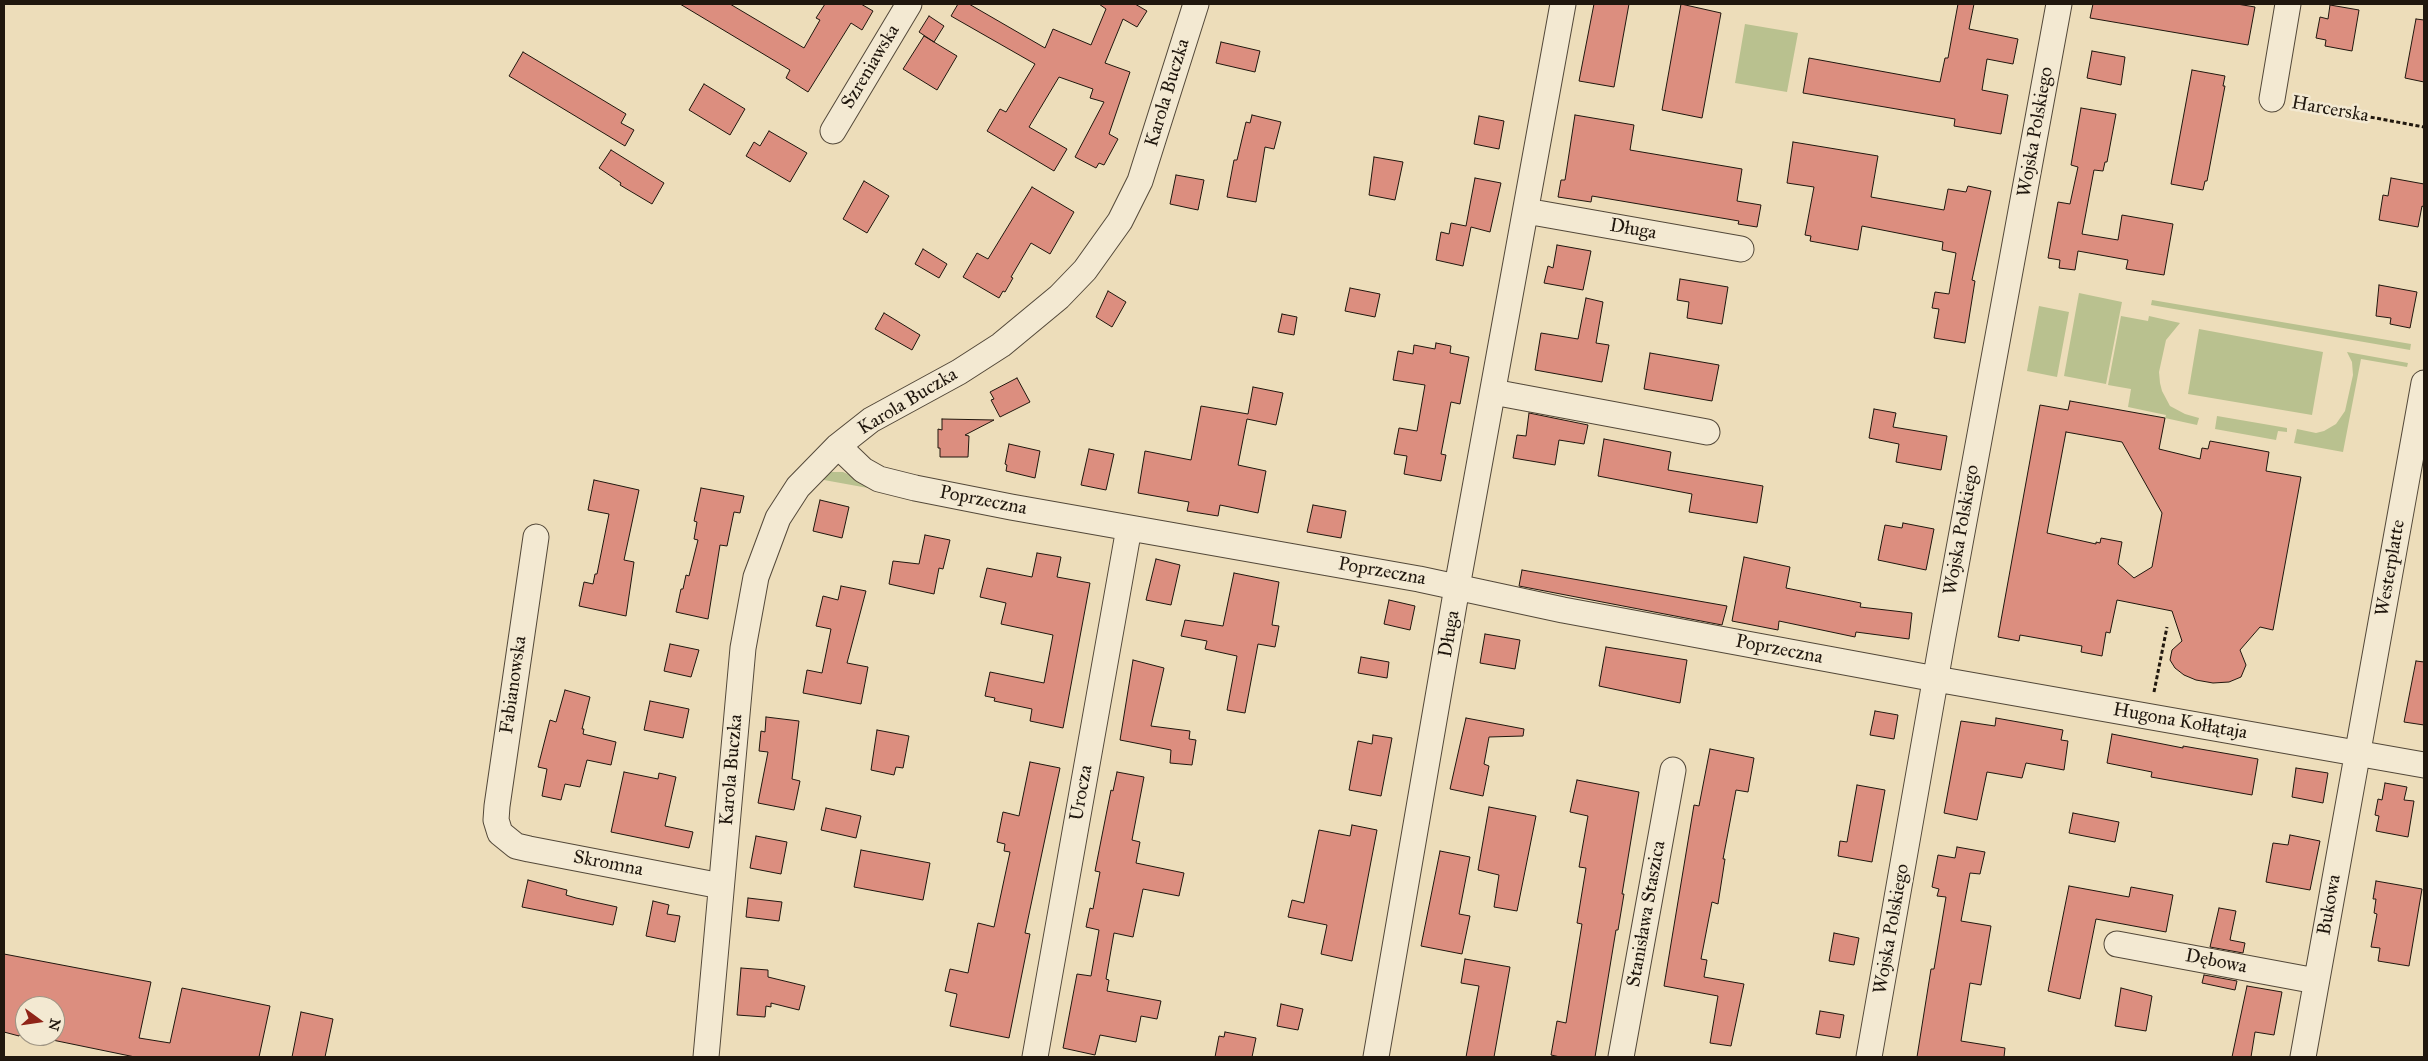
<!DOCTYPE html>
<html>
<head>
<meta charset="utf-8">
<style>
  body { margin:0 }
  #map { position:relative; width:2428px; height:1061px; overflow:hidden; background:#edddba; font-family:"IM FELL Great Primer",serif }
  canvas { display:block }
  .frame { position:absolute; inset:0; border:5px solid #20170e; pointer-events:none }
  .north { position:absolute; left:15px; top:996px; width:50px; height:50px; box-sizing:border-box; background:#f3e9d2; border:1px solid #9f9584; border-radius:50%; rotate:104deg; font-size:14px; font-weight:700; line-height:20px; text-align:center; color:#20170e }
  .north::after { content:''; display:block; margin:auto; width:18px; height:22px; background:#8f2418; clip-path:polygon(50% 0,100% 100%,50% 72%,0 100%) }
</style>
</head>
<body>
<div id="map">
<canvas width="2428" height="1061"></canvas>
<div class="frame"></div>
<div class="north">N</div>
</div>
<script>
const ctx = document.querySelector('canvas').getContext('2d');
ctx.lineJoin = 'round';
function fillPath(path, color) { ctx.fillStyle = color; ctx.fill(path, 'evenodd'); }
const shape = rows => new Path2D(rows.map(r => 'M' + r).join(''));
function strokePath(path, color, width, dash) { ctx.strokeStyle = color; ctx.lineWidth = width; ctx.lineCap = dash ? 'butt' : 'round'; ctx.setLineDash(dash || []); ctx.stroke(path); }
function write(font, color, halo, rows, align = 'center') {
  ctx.font = font + ' "IM FELL Great Primer",serif'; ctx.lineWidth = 5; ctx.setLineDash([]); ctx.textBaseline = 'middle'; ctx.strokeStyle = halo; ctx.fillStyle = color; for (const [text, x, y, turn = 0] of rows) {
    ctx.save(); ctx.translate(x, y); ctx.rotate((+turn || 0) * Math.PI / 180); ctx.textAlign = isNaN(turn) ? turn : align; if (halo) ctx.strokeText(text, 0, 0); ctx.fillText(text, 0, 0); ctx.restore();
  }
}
fillPath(shape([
  [1745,24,1798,33,1787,92,1735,83],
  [2079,293,2122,302,2106,384,2064,376],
  [2152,300,2411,344,2410,350,2151,305],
  [2039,306,2069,312,2057,377,2027,371],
  [2121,316,2148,321,2149,316,2180,323,2166,340,2159,372,2160,383,2162,391,2170,406,2185,414,2199,418,2197,425,2165,418,2166,415,2128,407,2131,389,2108,385],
  [2199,329,2323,352,2312,415,2188,394],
  [2347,352,2408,363,2407,367,2361,359,2343,452,2294,443,2297,429,2316,433,2324,431,2336,424,2345,411,2353,375,2352,362],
  [2217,416,2287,428,2287,432,2278,431,2276,440,2215,429],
  [830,472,843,472,890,492,824,480,824,475]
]), '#b9c18f');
const building = shape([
  [680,4,730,4,804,48,820,20,816,18,825,4,861,4,873,11,862,30,851,23,808,92,786,78,790,70,680,4],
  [958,4,969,4,1045,48,1053,29,1091,45,1106,9,1099,4,1135,4,1147,11,1137,27,1123,19,1105,63,1130,72,1109,134,1118,139,1104,165,1099,163,1096,168,1075,157,1104,102,1090,98,1093,89,1059,77,1029,127,1067,149,1054,171,987,131,1000,109,1006,112,1035,64,951,16,958,4],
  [1594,4,1629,4,1614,87,1579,81,1594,4],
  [1681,4,1721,13,1702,118,1662,110,1681,4],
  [1958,4,1974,4,1969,29,2018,39,2013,64,1987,59,1982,90,2008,95,2001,134,1954,126,1955,119,1803,93,1809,58,1940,82,1945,58,1948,58,1958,4],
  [2093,4,2237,4,2255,7,2248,45,2090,18,2093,4],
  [2330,5,2359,10,2352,51,2325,46,2326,40,2316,38,2320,17,2328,19,2330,5],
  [929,16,944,26,934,42,919,32,929,16],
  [2416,19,2424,20,2424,82,2405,78,2416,19],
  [924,36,957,56,937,90,903,69,924,36],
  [1221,42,1260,51,1255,72,1216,63,1221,42],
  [2092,51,2125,57,2121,85,2087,78,2092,51],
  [523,52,626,114,621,123,634,130,625,146,509,76,523,52],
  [2192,70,2225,76,2223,86,2225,86,2214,144,2207,181,2205,181,2203,190,2171,184,2192,70],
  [704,84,745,109,730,135,689,110,704,84],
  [2081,108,2116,114,2107,162,2105,162,2103,171,2094,170,2082,234,2118,240,2122,215,2173,224,2164,275,2126,269,2128,260,2078,251,2075,270,2059,268,2060,260,2048,258,2058,202,2070,204,2078,167,2071,165,2081,108],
  [1252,115,1281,122,1274,149,1265,147,1256,202,1227,197,1234,160,1237,160,1246,122,1250,123,1252,115],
  [1575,115,1634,125,1630,150,1742,169,1737,201,1761,205,1757,227,1738,224,1739,221,1592,196,1591,202,1558,197,1561,180,1565,180,1575,115],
  [1479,116,1504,121,1499,149,1474,144,1479,116],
  [769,131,807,153,790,182,746,156,754,142,760,146,769,131],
  [1793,142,1878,156,1871,197,1944,210,1948,189,1966,192,1968,186,1991,191,1972,280,1975,281,1965,343,1934,338,1939,309,1932,308,1935,292,1949,294,1956,253,1942,250,1943,242,1862,226,1858,250,1810,241,1811,236,1805,235,1814,187,1787,183,1793,142],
  [611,150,664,183,652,204,620,185,621,183,599,168,611,150],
  [1374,157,1403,162,1395,200,1369,195,1374,157],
  [1176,175,1204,180,1198,210,1170,204,1176,175],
  [1475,178,1501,183,1490,232,1471,227,1463,266,1436,260,1441,232,1449,234,1451,223,1466,226,1475,178],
  [2391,178,2424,184,2424,207,2422,206,2418,227,2379,220,2383,195,2388,196,2391,178],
  [864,181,889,196,867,233,843,219,864,181],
  [1032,187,1074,212,1050,254,1031,243,1011,277,1013,278,1005,292,1003,291,999,298,963,277,977,253,988,259,1032,187],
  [1557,245,1591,251,1583,290,1544,283,1548,266,1553,268,1557,245],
  [923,249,947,264,939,278,915,264,923,249],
  [1680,279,1728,287,1722,324,1687,318,1689,302,1677,300,1680,279],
  [2379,285,2417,292,2410,328,2390,324,2391,318,2376,316,2379,285],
  [1350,288,1380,294,1375,317,1345,311,1350,288],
  [1108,291,1126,302,1112,327,1096,317,1108,291],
  [1586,298,1603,302,1596,343,1609,345,1602,382,1535,370,1541,333,1578,339,1586,298],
  [884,313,920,335,912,350,875,329,884,313],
  [1282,314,1297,317,1294,335,1278,332,1282,314],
  [1436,343,1451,346,1450,353,1469,357,1460,404,1451,402,1441,454,1446,455,1441,481,1404,474,1407,456,1394,454,1399,428,1417,431,1425,385,1393,380,1398,351,1413,354,1414,345,1435,349,1436,343],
  [1650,353,1719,365,1712,401,1644,389,1650,353],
  [1017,378,1030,402,1000,417,991,400,994,399,990,392,1017,378],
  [1253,387,1283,393,1276,425,1247,419,1238,465,1266,471,1258,513,1220,505,1218,516,1187,511,1189,502,1138,493,1145,451,1191,460,1201,406,1248,414,1253,387],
  [2070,401,2165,418,2159,449,2200,459,2202,448,2208,449,2210,441,2269,452,2266,471,2301,477,2273,630,2260,627,2240,650,2246,665,2241,677,2229,682,2213,683,2196,680,2184,675,2175,668,2170,660,2172,650,2182,641,2172,611,2117,600,2110,633,2106,632,2102,656,2081,652,2082,646,2020,635,2019,641,1998,637,2040,405,2068,410,2070,401],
  [2066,432,2122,442,2162,513,2152,567,2134,578,2118,564,2122,542,2101,538,2100,543,2096,542,2096,544,2047,533,2066,432],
  [1874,409,1896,413,1893,427,1947,436,1941,470,1896,462,1899,444,1869,438,1874,409],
  [1529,413,1588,425,1584,444,1559,440,1555,465,1513,458,1517,435,1526,436,1529,413],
  [942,419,994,420,965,435,969,436,968,457,940,457,940,448,938,448,938,429,942,430,942,419],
  [1604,439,1671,452,1668,470,1763,486,1757,523,1689,512,1692,494,1598,476,1604,439],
  [1009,444,1040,451,1035,478,1006,471,1007,465,1005,464,1009,444],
  [1089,449,1114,454,1106,490,1081,485,1089,449],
  [594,480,639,490,624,560,634,562,626,616,579,606,584,582,593,584,595,574,597,574,609,514,588,510,594,480],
  [701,488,744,496,740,513,734,512,727,546,720,545,708,619,676,612,681,589,683,589,686,575,689,576,698,540,694,539,697,522,694,521,701,488],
  [820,500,849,507,842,538,813,531,820,500],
  [1313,505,1346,511,1341,538,1307,532,1313,505],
  [1903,523,1934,529,1926,570,1878,560,1885,525,1902,528,1903,523],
  [925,535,950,540,943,569,939,568,934,594,889,584,893,561,919,564,925,535],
  [1037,553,1061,557,1057,577,1090,583,1063,728,1030,721,1032,709,994,701,995,698,985,696,990,672,1044,683,1053,635,1001,624,1006,603,980,597,987,568,1032,577,1037,553],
  [1744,557,1790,567,1786,588,1861,603,1860,607,1912,613,1909,639,1856,632,1855,637,1779,621,1778,630,1732,621,1744,557],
  [1156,559,1180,565,1171,605,1146,600,1156,559],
  [1522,570,1727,606,1722,625,1519,586,1522,570],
  [1234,573,1279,582,1272,625,1279,626,1275,647,1258,644,1245,713,1227,710,1237,656,1205,649,1207,641,1181,636,1185,620,1223,626,1234,573],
  [841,586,866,591,847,663,868,667,861,704,803,693,807,670,822,673,831,629,816,626,823,596,838,600,841,586],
  [1389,600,1415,606,1410,630,1384,624,1389,600],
  [1485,634,1520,640,1515,669,1480,663,1485,634],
  [670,644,699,650,691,677,664,671,670,644],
  [1606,647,1687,660,1680,703,1599,686,1606,647],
  [1361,657,1389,662,1387,678,1358,673,1361,657],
  [1133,660,1164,668,1151,726,1190,731,1189,739,1196,740,1192,765,1170,763,1171,750,1120,740,1133,660],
  [2416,661,2424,662,2424,725,2404,722,2416,661],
  [565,690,590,697,582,729,584,729,583,734,616,742,611,765,587,760,580,787,565,784,561,800,542,796,547,769,538,767,550,720,556,722,565,690],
  [650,701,689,709,683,738,644,730,650,701],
  [1875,711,1898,715,1894,739,1870,735,1875,711],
  [766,717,799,721,792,779,800,781,794,810,758,803,768,752,759,751,761,731,765,732,766,717],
  [1466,718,1524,729,1523,736,1489,737,1484,764,1489,766,1483,796,1450,789,1466,718],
  [1996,718,2063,730,2061,740,2068,741,2064,770,2026,763,2022,778,1987,772,1977,820,1944,813,1961,721,1995,726,1996,718],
  [877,730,909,736,903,768,896,767,894,775,871,770,877,730],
  [2112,734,2183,748,2183,746,2258,759,2252,795,2151,777,2152,772,2107,763,2112,734],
  [1373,735,1392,738,1381,796,1349,790,1358,741,1372,744,1373,735],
  [1710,749,1754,758,1748,792,1736,790,1723,859,1725,859,1718,904,1712,902,1701,959,1707,960,1704,977,1744,984,1731,1046,1710,1043,1718,996,1664,986,1694,805,1699,806,1710,749],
  [1030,762,1060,768,1025,933,1030,934,1009,1038,950,1026,957,994,945,991,950,969,968,973,978,923,994,927,1010,852,1004,851,1005,844,997,842,1003,812,1019,816,1030,762],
  [2296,768,2328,773,2323,803,2292,797,2296,768],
  [624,772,658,779,659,773,676,777,665,826,693,832,689,848,611,832,624,772],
  [1117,772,1144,777,1132,840,1140,842,1136,863,1184,873,1179,896,1143,889,1133,937,1114,933,1106,979,1109,980,1107,991,1161,1001,1157,1019,1141,1016,1136,1042,1100,1035,1095,1055,1063,1048,1077,974,1091,976,1099,930,1086,927,1090,908,1093,909,1100,872,1095,871,1111,790,1113,791,1117,772],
  [1577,780,1639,792,1622,894,1624,894,1618,930,1616,930,1595,1057,1560,1057,1551,1055,1557,1021,1566,1023,1582,924,1577,923,1586,868,1579,867,1588,816,1570,812,1577,780],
  [2385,783,2407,787,2404,800,2414,801,2408,837,2376,831,2379,816,2375,815,2378,799,2382,800,2385,783],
  [1857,785,1885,790,1872,862,1838,856,1840,841,1847,842,1857,785],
  [1489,807,1536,816,1517,911,1494,907,1499,875,1478,870,1489,807],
  [826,808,861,816,856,838,821,830,826,808],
  [2073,813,2119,822,2115,842,2069,833,2073,813],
  [1352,825,1377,830,1352,961,1321,954,1327,925,1288,917,1292,900,1304,903,1319,830,1350,836,1352,825],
  [2290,835,2320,841,2310,890,2266,882,2273,843,2288,845,2290,835],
  [756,836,787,842,781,874,750,868,756,836],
  [1957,847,1985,852,1980,874,1970,873,1961,921,1991,926,1981,985,1970,983,1961,1041,2005,1048,2004,1057,1917,1057,1931,969,1934,969,1946,897,1937,896,1939,889,1932,887,1938,855,1955,858,1957,847],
  [861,850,930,863,923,900,854,887,861,850],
  [1440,851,1470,857,1459,914,1470,916,1462,954,1421,946,1440,851],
  [528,880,567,890,566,895,576,898,617,907,613,925,522,907,528,880],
  [2376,881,2422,889,2409,966,2378,961,2380,948,2371,947,2377,914,2374,913,2376,899,2373,899,2376,881],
  [2069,886,2129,897,2131,887,2173,895,2166,932,2096,919,2080,999,2048,991,2069,886],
  [748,898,782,902,779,921,746,917,748,898],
  [653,901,669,905,667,914,680,916,675,942,646,936,653,901],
  [2219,908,2236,911,2230,940,2245,943,2243,953,2210,947,2219,908],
  [1834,933,1859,938,1854,965,1829,961,1834,933],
  [4,954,151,982,139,1038,170,1043,182,988,270,1006,259,1057,135,1057,33,1036,55,1036,55,1006,25,1006,25,1034,20,1033,19,1036,4,1032,4,954],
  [1465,959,1510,967,1494,1057,1466,1057,1479,986,1461,983,1465,959],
  [741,968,768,970,768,977,805,986,799,1010,771,1003,771,1007,766,1006,765,1017,737,1015,741,968],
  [2204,975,2237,981,2235,990,2202,983,2204,975],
  [2247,986,2282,992,2274,1035,2255,1032,2251,1057,2232,1057,2247,986],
  [2121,988,2152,996,2146,1031,2115,1026,2121,988],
  [1281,1004,1303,1009,1298,1030,1277,1026,1281,1004],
  [1820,1011,1844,1015,1840,1038,1816,1034,1820,1011],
  [301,1012,333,1019,325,1057,292,1057,301,1012],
  [1225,1032,1256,1038,1252,1057,1215,1057,1219,1036,1224,1037,1225,1032]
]);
fillPath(building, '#dc8e7f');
strokePath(building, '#20170e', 1);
const minor = shape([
  [2272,99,2288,4],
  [833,131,909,4],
  [1526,211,1741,249],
  [1493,392,1707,432],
  [838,446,863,470,879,479,915,488,1011,507,1419,579,1563,610,1936,679,2424,765],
  [536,537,497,806,496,820,500,833,516,846,529,849,721,886],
  [2117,944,2316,981],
  [706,1057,743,648,756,577,778,518,798,487,838,446,871,420,959,372,1001,345,1059,297,1085,270,1120,221,1140,181,1196,4],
  [1035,1057,1129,528],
  [1376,1057,1457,587,1563,4],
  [1621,1057,1673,770],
  [1869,1057,1943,636,2059,4],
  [2303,1057,2424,383]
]);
strokePath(minor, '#534839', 27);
strokePath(shape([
  [2294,103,2424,127],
  [2154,692,2167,627]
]), '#20170e', 3, [4, 2.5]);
strokePath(minor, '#f3e9d2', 25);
write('19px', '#20170e', '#f3e9d2', [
  ["Szreniawska",871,67,-59],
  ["Karola Buczka",1168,93,-73],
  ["Harcerska",2330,110,10],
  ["Wojska Polskiego",2036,132,-80],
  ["Długa",1633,230,10],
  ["Karola Buczka",908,402,-31],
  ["Poprzeczna",983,501,11],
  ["Wojska Polskiego",1962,530,-80],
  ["Westerplatte",2391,568,-80],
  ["Poprzeczna",1382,572,10],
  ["Długa",1450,634,-80],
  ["Poprzeczna",1779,650,11],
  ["Fabianowska",514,685,-82],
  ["Hugona Kołłątaja",2180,722,10],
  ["Karola Buczka",732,770,-85],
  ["Urocza",1082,793,-80],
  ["Skromna",608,864,11],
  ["Bukowa",2330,905,-80],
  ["Stanisława Staszica",1647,914,-80],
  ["Wojska Polskiego",1892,929,-80],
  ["Dębowa",2216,962,11]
]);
</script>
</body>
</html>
